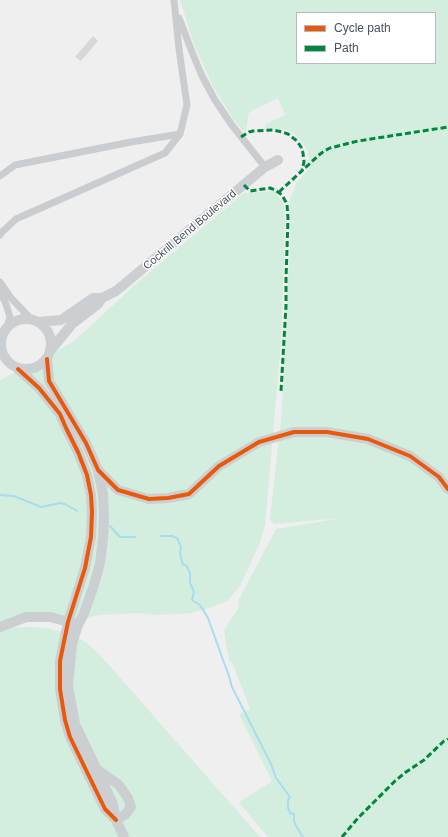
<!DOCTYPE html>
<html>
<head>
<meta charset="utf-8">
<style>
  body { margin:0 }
  #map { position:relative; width:448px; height:837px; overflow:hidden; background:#efefef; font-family:Helvetica,sans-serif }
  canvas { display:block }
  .legend { position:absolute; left:296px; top:12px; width:140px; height:52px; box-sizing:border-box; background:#fff; border:1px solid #b5b9bd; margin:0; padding:5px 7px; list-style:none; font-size:12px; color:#46515b }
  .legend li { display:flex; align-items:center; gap:8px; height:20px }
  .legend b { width:20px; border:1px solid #b5b9bd }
</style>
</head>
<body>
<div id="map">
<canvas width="448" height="837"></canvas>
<ul class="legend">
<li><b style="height:5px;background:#e8590c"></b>Cycle path</li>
<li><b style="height:5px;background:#00873e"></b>Path</li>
</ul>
</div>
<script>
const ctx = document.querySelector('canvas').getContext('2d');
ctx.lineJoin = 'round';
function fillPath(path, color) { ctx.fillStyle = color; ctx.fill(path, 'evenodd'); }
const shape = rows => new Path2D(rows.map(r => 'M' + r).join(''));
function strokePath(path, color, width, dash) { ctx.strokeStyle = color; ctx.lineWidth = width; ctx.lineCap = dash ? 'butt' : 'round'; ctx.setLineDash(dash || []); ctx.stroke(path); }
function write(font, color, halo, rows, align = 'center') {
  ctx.font = font + ' Helvetica,sans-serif'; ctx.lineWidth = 3; ctx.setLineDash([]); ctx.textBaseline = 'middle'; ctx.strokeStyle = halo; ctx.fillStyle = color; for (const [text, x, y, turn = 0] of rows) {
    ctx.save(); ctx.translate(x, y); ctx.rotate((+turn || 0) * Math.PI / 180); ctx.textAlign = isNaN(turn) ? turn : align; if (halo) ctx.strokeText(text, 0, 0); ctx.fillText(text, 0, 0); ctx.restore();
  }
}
fillPath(shape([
  [180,0,448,0,448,837,268,837,240,804,240,802,242,800,272,781,239,714,250,709,232,662,229,662,224,630,239,607,238,601,276,529,342,518,274,524,270,520,282,408,290,238,289,202,296,183,311,166,307,150,298,137,287,130,265,128,266,124,285,115,278,98,249,112,246,130,244,132,233,119,213,86,195,47],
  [297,13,435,13,435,63,297,63],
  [275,191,284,205,285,227,281,344,265,525,260,543,240,586,227,601,209,608,191,613,158,615,137,613,100,615,90,617,83,622,72,627,40,620,0,624,0,380,46,357,74,341,137,283,244,193],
  [16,627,33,627,51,629,70,634,87,643,101,656,260,837,0,837,0,631]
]), '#d3eede');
strokePath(shape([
  [0,495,14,496,41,507,61,503,65,504,77,511],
  [110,526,120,537,135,537],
  [161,536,172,536,177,538,181,547,180,553,183,565,186,565,190,573,190,583,194,592,192,600,200,605,208,618,223,660,228,673,232,687,271,764,276,778,290,797,288,800,288,808,290,813,294,814,294,821,296,826,303,837]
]), '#a8ddec', 2);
fillPath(shape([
  [93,36,98,41,81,61,75,57]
]), '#d6d7d8');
strokePath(shape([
  [179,18,194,57,202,76,215,100,231,124,265,167],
  [0,176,15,165,131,142,180,134],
  [0,235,1,233,16,219,165,153,180,134,187,105,179,49,174,0],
  [0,282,11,298,31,319],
  [0,292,6,304,10,317,7,327]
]), '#cacdd0', 7);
strokePath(shape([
  '1 344a25 25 0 1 1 50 0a25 25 0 1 1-50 0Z',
  [39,322,61,320,93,298,102,298,116,291,265,167,278,160],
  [50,351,72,324,98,304,102,298],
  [47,359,49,381,86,443,98,470,118,490,149,499,168,498,189,494,219,466,259,442,294,432,327,432,368,439,410,456,439,477,448,489],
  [18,369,39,388,60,414,66,428,78,452,87,475,91,495,92,512,91,537,85,568,68,622,60,661,60,689,65,720,70,737,105,809,116,820],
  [98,470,103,494,104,516,103,539,100,563,94,585,84,613,78,625,72,644,68,686,75,724,113,804,116,820,124,837],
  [0,627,26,617,51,617,75,624],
  [98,770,119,785,128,798,131,807,125,815,116,820]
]), '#cccfd1', 10);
strokePath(shape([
  [241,137,249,132,253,131,273,130,282,132,288,134,297,141,301,147,303,153,304,162,302,170],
  [244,185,250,191,270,188,275,190,282,195,287,204,288,219,286,279,286,306,281,391],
  [279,192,319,155,324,151,330,148,358,141,448,127],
  [342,837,358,818,395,781,406,772,424,760,444,741,448,739]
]), '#00873e', 3, [6, 3]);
strokePath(shape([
  [47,359,49,381,86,443,98,470,118,490,149,499,168,498,189,494,219,466,259,442,294,432,327,432,368,439,410,456,439,477,448,489],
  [18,369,39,388,60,414,66,428,78,452,87,475,91,495,92,512,91,537,85,568,68,622,60,661,60,689,65,720,70,737,105,809,116,820]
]), '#e8590c', 4);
write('11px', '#46515b', '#fff', [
  ["Cockrill Bend Boulevard",190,230,-40]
]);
</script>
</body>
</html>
